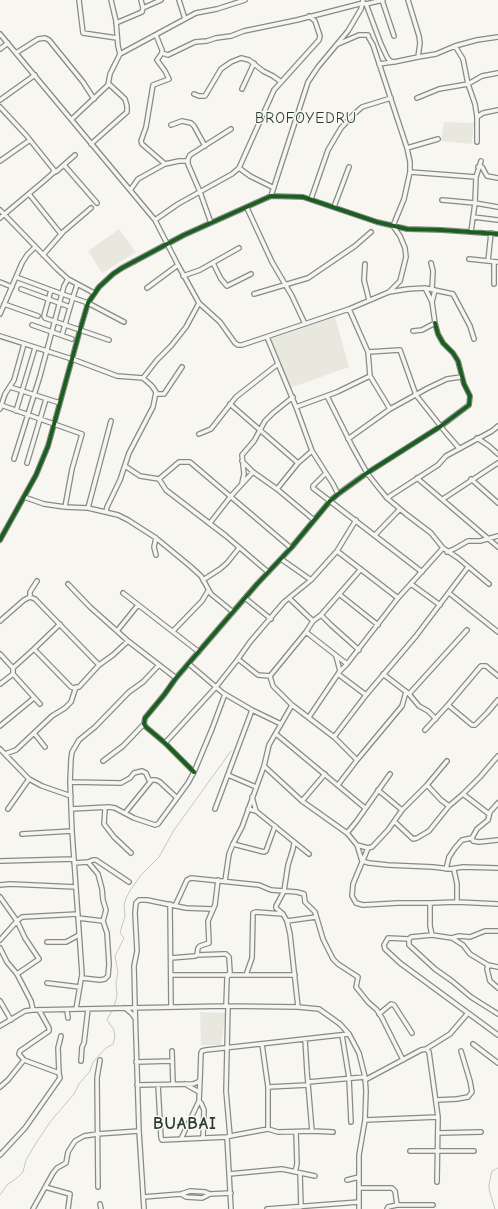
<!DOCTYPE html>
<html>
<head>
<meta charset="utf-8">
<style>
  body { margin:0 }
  canvas { display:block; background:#f8f6f0 }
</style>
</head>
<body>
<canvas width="498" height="1209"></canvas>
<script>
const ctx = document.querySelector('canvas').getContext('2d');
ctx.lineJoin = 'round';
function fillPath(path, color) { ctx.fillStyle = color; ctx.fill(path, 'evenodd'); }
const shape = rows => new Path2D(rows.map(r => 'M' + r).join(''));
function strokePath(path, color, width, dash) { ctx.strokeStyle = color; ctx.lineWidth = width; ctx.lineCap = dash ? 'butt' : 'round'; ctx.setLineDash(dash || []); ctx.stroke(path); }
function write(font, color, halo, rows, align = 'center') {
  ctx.font = font + ' "Comic Neue",sans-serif'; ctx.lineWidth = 3; ctx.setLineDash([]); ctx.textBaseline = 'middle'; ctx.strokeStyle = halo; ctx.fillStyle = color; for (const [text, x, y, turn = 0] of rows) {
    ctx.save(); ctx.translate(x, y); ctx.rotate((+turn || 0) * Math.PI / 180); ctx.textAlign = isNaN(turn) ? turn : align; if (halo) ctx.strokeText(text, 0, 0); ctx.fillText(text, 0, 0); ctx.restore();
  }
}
fillPath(shape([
  [444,122,474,123,472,144,441,141],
  [119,229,136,252,102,273,88,251],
  [335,317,349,367,290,388,270,343,271,339],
  [200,1012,226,1013,221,1045,201,1045]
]), '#e8e8df');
strokePath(shape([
  [114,1007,117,996,116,982,118,973,115,956,124,938,120,933,125,916,124,905,126,898,131,889,141,875,159,857,174,830,231,751],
  [0,1195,7,1185,17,1178,23,1172,26,1160,36,1143,50,1122,74,1094,79,1084,90,1071,93,1062,106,1048,113,1044,115,1036,114,1030,107,1020,110,1014,113,1010],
  [495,1209,489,1189,489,1184,492,1171,498,1168]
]), '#c4c8bf', 1);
const minor = shape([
  [79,0,83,33,117,38],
  [111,0,116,21,118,46,120,54],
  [179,0,185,19],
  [382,0,394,36],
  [408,0,419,36,420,43,418,57,436,54,455,46],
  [366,4,383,0],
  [143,8,161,0],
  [116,23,142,12,143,8,141,0],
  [0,34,155,220,178,265,199,303,186,327,171,346,157,360,143,378],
  [0,49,8,43],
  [16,53,38,39,45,38,49,40,83,82,94,99],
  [162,53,168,55,195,42,207,41,216,38,231,36,244,31,297,20,363,3,366,4,381,44,387,57,390,61,394,62,418,57],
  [379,64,393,62],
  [242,89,254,63],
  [194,94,199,96,205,96,221,69,231,62,241,58,249,60,263,71,273,76,280,81],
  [417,98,439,89,468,84,482,76,498,73],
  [0,100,35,75],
  [0,107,26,135,54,170,53,173,44,181,0,218],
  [477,117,483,113,498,110],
  [72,119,108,85,110,74,120,54,196,13,217,9,245,0],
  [171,125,182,121,191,123,194,126,205,146],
  [477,142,477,117,475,104,468,84,463,59,455,46,477,40,498,37],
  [91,144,127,112,127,106,125,99,109,84],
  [407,148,438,139],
  [0,161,30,140],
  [165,164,179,161,187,161],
  [64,165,97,203],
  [478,167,482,167,487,176,498,178],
  [239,168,250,176,274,188],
  [410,172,476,177],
  [53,173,57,171,75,155],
  [131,189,138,179,165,164,142,144,141,141,146,127,153,85,169,79,165,71,157,60,162,53,162,50,156,35],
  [29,194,61,234],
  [271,196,308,82,318,67,348,31,361,9,363,0],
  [311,199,328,150,341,128,353,115,362,107,391,98],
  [442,200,475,203,498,207],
  [334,207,349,167],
  [247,208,272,262,292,296,305,324],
  [0,210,57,269,68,279,94,293],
  [473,217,498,220],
  [155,220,178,204,232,174,239,168,274,90,319,40,320,36,315,21,309,16],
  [211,223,200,192,188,164,188,159,190,155,231,129],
  [471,232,475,203,476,177,481,161],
  [43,255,63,232,91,208],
  [469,259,498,262],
  [488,261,491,233],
  [213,263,221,279,227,286,251,274],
  [431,263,433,271,432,289],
  [365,264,364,280,369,300],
  [183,276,200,270,239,248],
  [16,277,51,290],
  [0,282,12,287],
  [494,284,494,262],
  [147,288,178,265],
  [425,288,453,294,470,326,474,339],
  [21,289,70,307],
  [389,292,408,289,425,288,432,302,435,323,422,330,413,331],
  [254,294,308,278,355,246,371,232],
  [432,302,435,290],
  [199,303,220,322,235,343,238,345,242,345,349,309,389,292,400,281,406,257,405,248,400,236,393,226,404,199,410,172,410,162,407,148,373,45,369,38,368,35,359,35,338,44],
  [4,304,38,316],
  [349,309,368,352,370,376],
  [0,314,22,263,27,255,35,247],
  [32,325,72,339],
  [62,335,73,297,77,285],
  [0,336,72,359,117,376,143,378,152,386,156,392,153,407,129,453,120,480,107,507,106,512],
  [267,337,296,407,337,392,370,376,390,409],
  [109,340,45,318,44,316,51,290,88,303,124,322],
  [368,352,400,350,416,395,446,433,459,448],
  [10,387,60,403],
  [156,394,164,394,182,367],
  [327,396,352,446,367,473,378,487,387,498,406,514,431,533,443,548,458,558,489,584],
  [230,404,298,463],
  [1,405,82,434,72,469,65,507],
  [296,407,312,451,333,484,338,494],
  [0,409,5,394,14,380,24,344],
  [16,411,35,348],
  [199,434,211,429,236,397,278,364],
  [477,438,489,446,498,454],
  [348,439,390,409,428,388,447,379,461,377],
  [14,459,40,376,64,286,68,279],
  [242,461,253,472,277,489,314,520],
  [27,463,46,399],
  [125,466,140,476,159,479,166,490,226,536,268,572],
  [326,473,313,486,313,488,422,572],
  [417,478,498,547],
  [159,479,179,462,190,462,291,548],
  [471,479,498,503],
  [242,483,244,474,242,455,254,441,265,421,273,413,293,397],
  [277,489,298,463,312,451],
  [24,497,44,504,65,507,88,508,118,515,128,520,156,538,190,566,201,576,211,594,233,612],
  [387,498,438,465,446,456,492,431,498,426],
  [443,499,498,463],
  [88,508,111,421],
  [210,523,231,496,253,472],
  [375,535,400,509],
  [156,538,154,547,156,555],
  [0,540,36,475,48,446,80,330,88,303,99,287,113,274,122,268,184,235,271,196,303,197,377,222,407,229,442,230,498,234],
  [337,551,398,598],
  [447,552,454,549,468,541,480,541,498,536],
  [281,559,311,580],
  [203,580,220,569,227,563,239,548],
  [68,584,90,607,117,631],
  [411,584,440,605],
  [123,593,199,652],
  [449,593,498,632],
  [339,594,378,625],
  [30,597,30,592,37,581],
  [245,598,271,619],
  [289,598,313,621],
  [321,615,331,625,359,650],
  [0,621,24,600,30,597,35,599,99,665],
  [60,624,34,649,71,687,74,688,79,687,99,665,113,655,128,641,176,678],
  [173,631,202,601,208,591],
  [306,632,347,664],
  [128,641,117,631,138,605],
  [0,654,13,668,34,649],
  [336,656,340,671],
  [238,659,258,675,270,676],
  [189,664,223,693,252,710,281,724],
  [13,668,13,674,40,704],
  [338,674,366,695],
  [383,674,409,694,419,706,428,711,436,719],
  [0,684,13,674],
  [409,694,467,630],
  [448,705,472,725,475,725,487,713,498,700],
  [309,717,340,671,347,664,398,598,443,548],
  [0,726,34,698],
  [425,730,448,705,481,666,486,666,498,676],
  [34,733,45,747],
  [276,734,365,808],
  [334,737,366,695,416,636,468,567],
  [165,743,216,687,238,659,250,642,284,602,311,580,337,551,356,520],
  [0,749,29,779,42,786,71,796],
  [5,754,16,750,52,716,65,708,71,702,76,687],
  [357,760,334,737,292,705,273,686,270,676,306,632,313,621,321,615,361,569],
  [103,761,123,746,144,724],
  [264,766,302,801,347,833,357,845,368,848,372,847,388,830,402,810,427,785,447,761],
  [194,772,165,743,146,727,144,724,145,718,164,695,176,678,257,584,291,548,330,501,338,494,367,473,441,426,469,405,470,396,464,384,458,361,453,353,443,343,438,334,435,323],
  [228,775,256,787],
  [70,782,121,783,130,778,134,773,142,771,146,773,149,780,156,780,160,782,176,797],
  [338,785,357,760,402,706,406,692],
  [427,785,441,800,449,806,463,794,480,777,498,756],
  [378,790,402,810],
  [463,794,489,814],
  [252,797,256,811],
  [302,801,325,774],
  [498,803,490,812,488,820,477,829,472,838,473,841,479,842,498,840],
  [8,809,29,779],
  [71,809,109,807,115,808,134,818,155,825,158,824,188,783,194,772,212,729,225,694],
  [105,809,104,824,114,837,131,853],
  [215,809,252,710],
  [248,809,256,811,309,854],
  [125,813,151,781],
  [395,822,413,839,417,838,429,831,449,806],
  [347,833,356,822,390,774],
  [22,834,72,831],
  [294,843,293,849,288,865,284,891,276,906,276,908,283,914,287,921,290,934,298,1007],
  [233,844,264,852,266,851,275,826],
  [357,845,362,861,369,863,388,865,433,867,450,869,463,867,498,868],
  [368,848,353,884,352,896,356,903,363,905,398,903,430,903],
  [0,861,74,859],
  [88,862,93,860,96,860,129,882],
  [74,863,88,862,98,874,102,889,103,900,106,910,103,921,107,933,109,964,108,976,105,979,100,980,82,978],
  [446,869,449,857,455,848,462,840,472,838],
  [454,870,457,884,457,902],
  [225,881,229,854,233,844,242,827,264,766,269,745,292,705],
  [0,885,10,884,76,887],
  [0,897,17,921,25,938,39,959,17,974],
  [170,904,171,1007],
  [175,906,187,880,191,878,259,885,271,890,297,892,304,894,305,902,315,912,323,939,333,959,338,964,358,977,356,987,368,1002,377,1010,382,1018,403,1060],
  [78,918,103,921],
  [287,921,316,917],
  [432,935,411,937,409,939,409,945,435,969,452,981,471,997,498,1014],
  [452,938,459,936,470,937,485,931,498,931],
  [409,939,388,938,384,945,385,949,400,963,498,1035],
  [0,940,17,921,22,917,78,914],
  [47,942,66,942,79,935],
  [0,948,7,962,17,974,31,1001,33,1010],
  [197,955,223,954,226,954,229,957,230,972,227,978,226,1006],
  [171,958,195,956,197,955,198,948,200,946,209,943,208,921,215,905,218,880],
  [488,965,470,954,463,945,452,938,432,935,430,926,430,903,457,902,498,904],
  [498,967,488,965,487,969,490,981,498,988],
  [171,975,295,975],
  [246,975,252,958,253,913,256,912,283,914],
  [47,983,80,987],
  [0,1001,11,1020],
  [228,1007,226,1091,230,1136],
  [125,1008,131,1013,135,1018],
  [76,1009,82,974,72,831,70,782,71,759,72,752,79,740,95,727,129,692,143,682,159,665],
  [67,1010,68,1018],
  [379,1014,391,1004,394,1005,412,1033],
  [0,1026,25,1011,33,1010,226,1006,298,1007,319,1009,340,1024,349,1034,359,1053,365,1077,366,1091,365,1120,359,1155,359,1209],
  [342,1035,349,1078,351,1122],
  [305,1039,307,1072,312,1131],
  [473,1044,498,1063],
  [426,1049,450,1034,468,1013],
  [172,1051,173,1084],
  [81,1061,82,1047,84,1043,88,1009],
  [136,1062,172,1061],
  [59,1073,58,1048,61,1036],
  [308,1082,365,1077],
  [185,1084,199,1092],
  [137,1085,193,1084,198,1082,200,1080,201,1053,202,1051,206,1050,349,1034],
  [158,1085,161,1138,162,1140,227,1137],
  [0,1087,8,1080,24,1060],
  [268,1087,308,1085],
  [437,1100,457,1099,468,1097,472,1092,470,1081,461,1051],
  [199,1101,201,1103,204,1110,203,1138],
  [365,1120,438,1117,429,1052,426,1049,421,1050,365,1080],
  [268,1129,278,1132,312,1131,333,1132],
  [438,1133,481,1132],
  [181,1139,199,1101,200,1080],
  [410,1151,474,1151],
  [0,1155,25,1128,60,1078,59,1073,24,1060,19,1054,20,1051,49,1031,49,1028,39,1010],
  [295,1172,297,1164,296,1132],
  [300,1173,301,1207],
  [229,1174,282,1169,315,1176],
  [347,1180,359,1177],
  [437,1182,438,1117],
  [45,1187,70,1194,68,1209],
  [98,1187,97,1078,100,1060],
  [359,1188,392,1188,395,1191,397,1205,433,1205],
  [181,1194,186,1197,202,1198,210,1194],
  [143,1197,181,1194,190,1191,205,1192,210,1194,231,1193],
  [100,1204,101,1209],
  [33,1209,53,1173,57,1168,66,1163,68,1152,75,1141,84,1136,97,1134,139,1131],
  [144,1209,139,1131,135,1007,134,966,137,951,135,913,136,903,139,900,147,900,186,908,212,909],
  [231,1209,227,1137,230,1136,268,1129,268,1087,262,1044],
  [267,1209,359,1202],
  [387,1209,388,1207,397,1205]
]);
strokePath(minor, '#868b86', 6);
strokePath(minor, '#f6f5f1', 3.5);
strokePath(shape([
  [0,540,36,475,48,446,80,330,88,303,99,287,113,274,122,268,184,235,271,196,303,197,377,222,407,229,442,230,498,234],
  [194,772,165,743,146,727,144,724,145,718,164,695,176,678,257,584,291,548,330,501,338,494,367,473,441,426,469,405,470,396,464,384,458,361,453,353,443,343,438,334,435,323]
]), '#1b5e20', 4);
ctx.letterSpacing = '1px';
write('15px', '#1f3d34', '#fbf7ec', [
  ["BROFOYEDRU",306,119]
]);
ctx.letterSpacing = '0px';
ctx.letterSpacing = '1px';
write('bold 17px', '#1f3d34', '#fbf7ec', [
  ["BUABAI",185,1124]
]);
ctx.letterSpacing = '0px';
</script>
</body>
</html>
